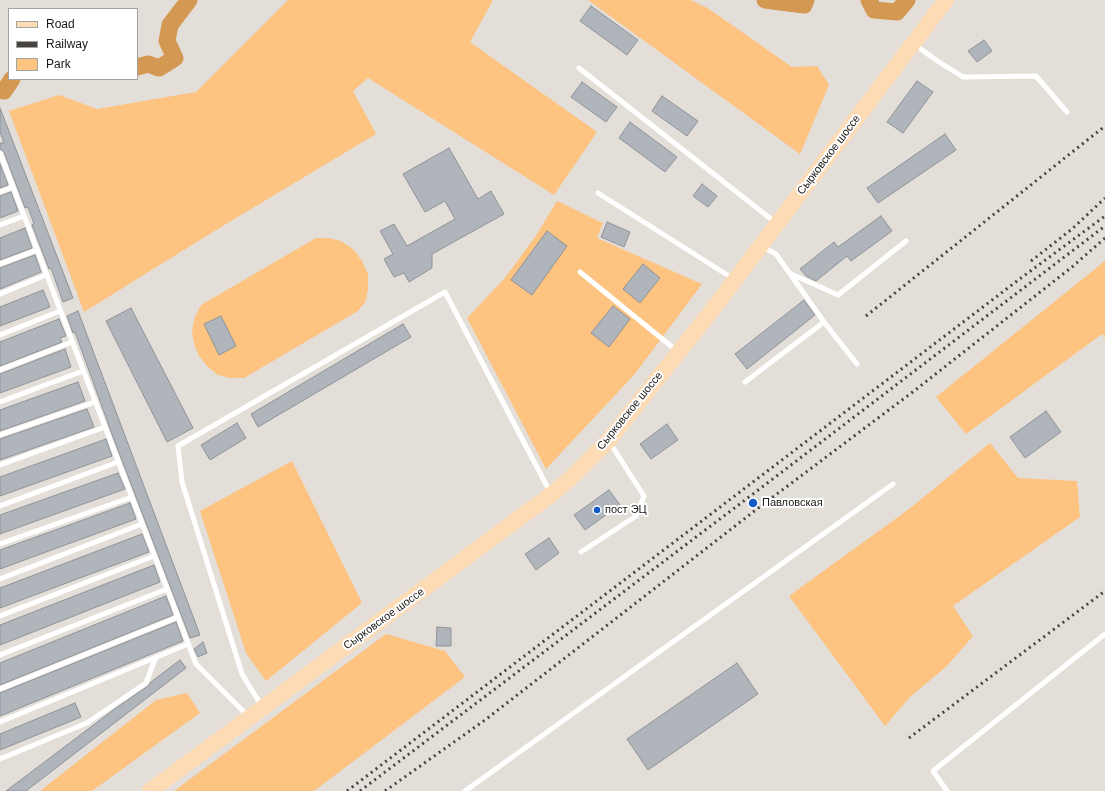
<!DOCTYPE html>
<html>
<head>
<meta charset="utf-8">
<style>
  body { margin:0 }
  #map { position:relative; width:1105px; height:791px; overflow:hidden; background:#e4ded8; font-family:Arial,sans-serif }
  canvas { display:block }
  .legend { position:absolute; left:8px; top:8px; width:130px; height:72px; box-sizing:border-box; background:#fff; border:1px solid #a3a3a1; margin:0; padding:5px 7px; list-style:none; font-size:12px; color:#1a1815 }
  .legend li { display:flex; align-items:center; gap:8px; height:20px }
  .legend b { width:20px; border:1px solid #a3a3a1 }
</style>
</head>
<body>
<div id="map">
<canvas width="1105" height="791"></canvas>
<ul class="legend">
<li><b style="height:5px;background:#fddbb5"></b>Road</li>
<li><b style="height:5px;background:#464340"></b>Railway</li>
<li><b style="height:11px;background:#fdc381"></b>Park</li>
</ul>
</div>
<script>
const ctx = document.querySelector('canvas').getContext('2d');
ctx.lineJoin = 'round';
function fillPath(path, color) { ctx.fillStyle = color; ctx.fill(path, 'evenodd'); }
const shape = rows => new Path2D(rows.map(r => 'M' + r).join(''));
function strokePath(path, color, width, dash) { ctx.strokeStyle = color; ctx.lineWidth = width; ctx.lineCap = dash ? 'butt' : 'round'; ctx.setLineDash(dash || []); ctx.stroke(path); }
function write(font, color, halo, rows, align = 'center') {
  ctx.font = font + ' Arial,sans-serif'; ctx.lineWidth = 4; ctx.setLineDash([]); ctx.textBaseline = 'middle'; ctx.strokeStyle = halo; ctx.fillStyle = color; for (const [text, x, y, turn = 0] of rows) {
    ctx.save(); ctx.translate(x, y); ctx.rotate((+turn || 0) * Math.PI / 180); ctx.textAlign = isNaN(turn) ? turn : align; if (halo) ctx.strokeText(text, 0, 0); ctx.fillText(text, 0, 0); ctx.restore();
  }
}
fillPath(shape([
  [288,0,492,0,492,2,470,42,597,132,554,195,368,78,353,91,376,134,221,227,84,312,9,111,59,95,97,109,196,92],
  [588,0,691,0,709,9,792,67,817,66,829,85,800,154],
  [557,201,603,223,597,238,702,284,634,375,546,469,467,318,504,279,535,237],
  [316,238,329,238,341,241,353,249,362,261,368,274,368,288,366,301,358,311,244,378,231,378,218,375,208,367,199,356,194,344,192,332,194,319,201,305],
  [1105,261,1105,338,1102,334,966,434,936,397],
  [990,443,1018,478,1077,481,1080,517,953,606,973,636,947,666,910,697,885,726,789,596,909,509],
  [292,461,362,603,266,681,246,653,200,511],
  [386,634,445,651,465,677,314,791,174,791],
  [187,693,200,713,92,791,40,791,156,700]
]), '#fdc381');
strokePath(shape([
  [765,0,804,5,806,0],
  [869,0,874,10,897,12,907,0],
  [137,67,148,64,159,68,175,58,167,41,170,25,189,0],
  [0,90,4,91,12,79]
]), '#d39852', 17);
const building = shape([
  [591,6,638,40,627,55,580,21,591,6],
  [984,40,992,51,977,62,968,51,984,40],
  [917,81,933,92,903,133,887,122,917,81],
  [582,82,617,107,606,122,571,97,582,82],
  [662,96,698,121,687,136,652,111,662,96],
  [0,108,73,298,63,302,51,268,49,269,32,225,34,224,28,207,25,208,4,152,0,149,0,143,4,143,0,132,0,108],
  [630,122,677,157,665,172,619,138,630,122],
  [945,134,956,150,878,203,867,188,945,134],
  [449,148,478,199,491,191,504,214,432,254,432,268,409,282,404,273,394,277,384,259,393,254,380,231,394,224,407,246,455,219,445,201,425,212,403,174,449,148],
  [0,164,8,185,0,188,0,164],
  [702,184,717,196,708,207,693,196,702,184],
  [11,192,18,211,0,218,0,196,11,192],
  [881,216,892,231,851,261,847,256,816,281,806,276,800,269,834,242,838,247,881,216],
  [607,222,630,232,624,247,601,237,607,222],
  [25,228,32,248,0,260,0,238,25,228],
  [547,231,567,246,532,295,511,280,547,231],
  [35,255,41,272,0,289,0,268,35,255],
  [643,264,660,278,640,303,623,289,643,264],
  [43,290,50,307,0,326,0,307,43,290],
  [804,300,815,315,747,369,735,354,804,300],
  [613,306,630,319,609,347,591,333,613,306],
  [131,308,193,428,167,442,106,321,131,308],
  [78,311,200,635,190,638,113,437,75,332,73,333,67,316,78,311],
  [221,316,236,346,219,355,204,324,221,316],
  [59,319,66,336,60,338,62,342,0,366,0,342,59,319],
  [403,324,411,337,258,427,251,414,403,324],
  [65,349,71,367,0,393,0,374,65,349],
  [78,382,85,401,0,431,0,410,78,382],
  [87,409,94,427,0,460,0,439,87,409],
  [1046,411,1061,432,1025,458,1010,437,1046,411],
  [237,423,246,438,210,460,201,445,237,423],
  [667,424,678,440,651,459,640,444,667,424],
  [106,439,112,456,0,496,0,477,106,439],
  [118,473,125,489,0,534,0,515,118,473],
  [609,490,620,505,585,530,574,515,609,490],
  [130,503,136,519,0,569,0,550,130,503],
  [142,534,149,552,0,608,0,588,142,534],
  [549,538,559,553,536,570,525,554,549,538],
  [154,565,160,582,0,645,0,625,154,565],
  [166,596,173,615,0,685,0,663,166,596],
  [176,622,183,641,0,716,0,693,176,622],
  [437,627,451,628,451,646,436,646,437,627],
  [203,642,207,653,198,657,194,649,203,642],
  [180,660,186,668,26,791,6,791,116,708,148,686,151,682,180,660],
  [737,663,758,694,648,770,627,739,737,663],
  [75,703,81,717,0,750,0,734,75,703]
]);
fillPath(building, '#b0b4bb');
strokePath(building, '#8e9399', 1);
strokePath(shape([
  [914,44,936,60,963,77,1036,76,1067,112],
  [579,68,776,223],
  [0,153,196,664,248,716],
  [0,192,13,187],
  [598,193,732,278],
  [0,225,24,216],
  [763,247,776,254,824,322,857,364],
  [0,264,37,250],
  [580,272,677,351],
  [791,274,838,295,906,241],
  [0,294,46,275],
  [0,335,60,311],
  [0,370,72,342],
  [745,382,824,322],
  [0,402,83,371],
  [0,435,95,402],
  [0,465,105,427],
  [0,506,118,462],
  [0,544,132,497],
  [581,552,636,516,644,496,610,443],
  [0,579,142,524],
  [0,616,154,556],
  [0,655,167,589],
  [0,689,178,617],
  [261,705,242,674,182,482,178,446,445,292,550,492],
  [0,722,188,644],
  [0,759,87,723,146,683,156,657],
  [465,791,893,484],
  [947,791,933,771,1105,634]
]), '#fff', 5);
strokePath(shape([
  [150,791,552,494,573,476,608,441,716,305,946,0]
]), '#fddbb5', 16);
strokePath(shape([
  [1031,261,1072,229,1105,198],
  [866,316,1105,126],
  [909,738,1105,591],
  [347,791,1021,278,1105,216],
  [360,791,749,497,1105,226],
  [385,791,485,720,757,509,914,391,1072,267,1105,238]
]), '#464340', 3, [2, 4]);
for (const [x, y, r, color] of [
  [753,503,5,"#145ac5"],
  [597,510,4,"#145ac5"]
]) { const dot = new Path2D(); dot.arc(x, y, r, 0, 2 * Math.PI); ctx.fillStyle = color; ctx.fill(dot); strokePath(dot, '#fff', 1.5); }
write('11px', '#1a1815', '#fff', [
  ["Сырковское шоссе",829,155,-53],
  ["Сырковское шоссе",630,411,-51],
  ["Сырковское шоссе",384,619,-36]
]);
write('11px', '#1a1815', '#fff', [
  ["Павловская",762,503],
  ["пост ЭЦ",605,510]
], 'left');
</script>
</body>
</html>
